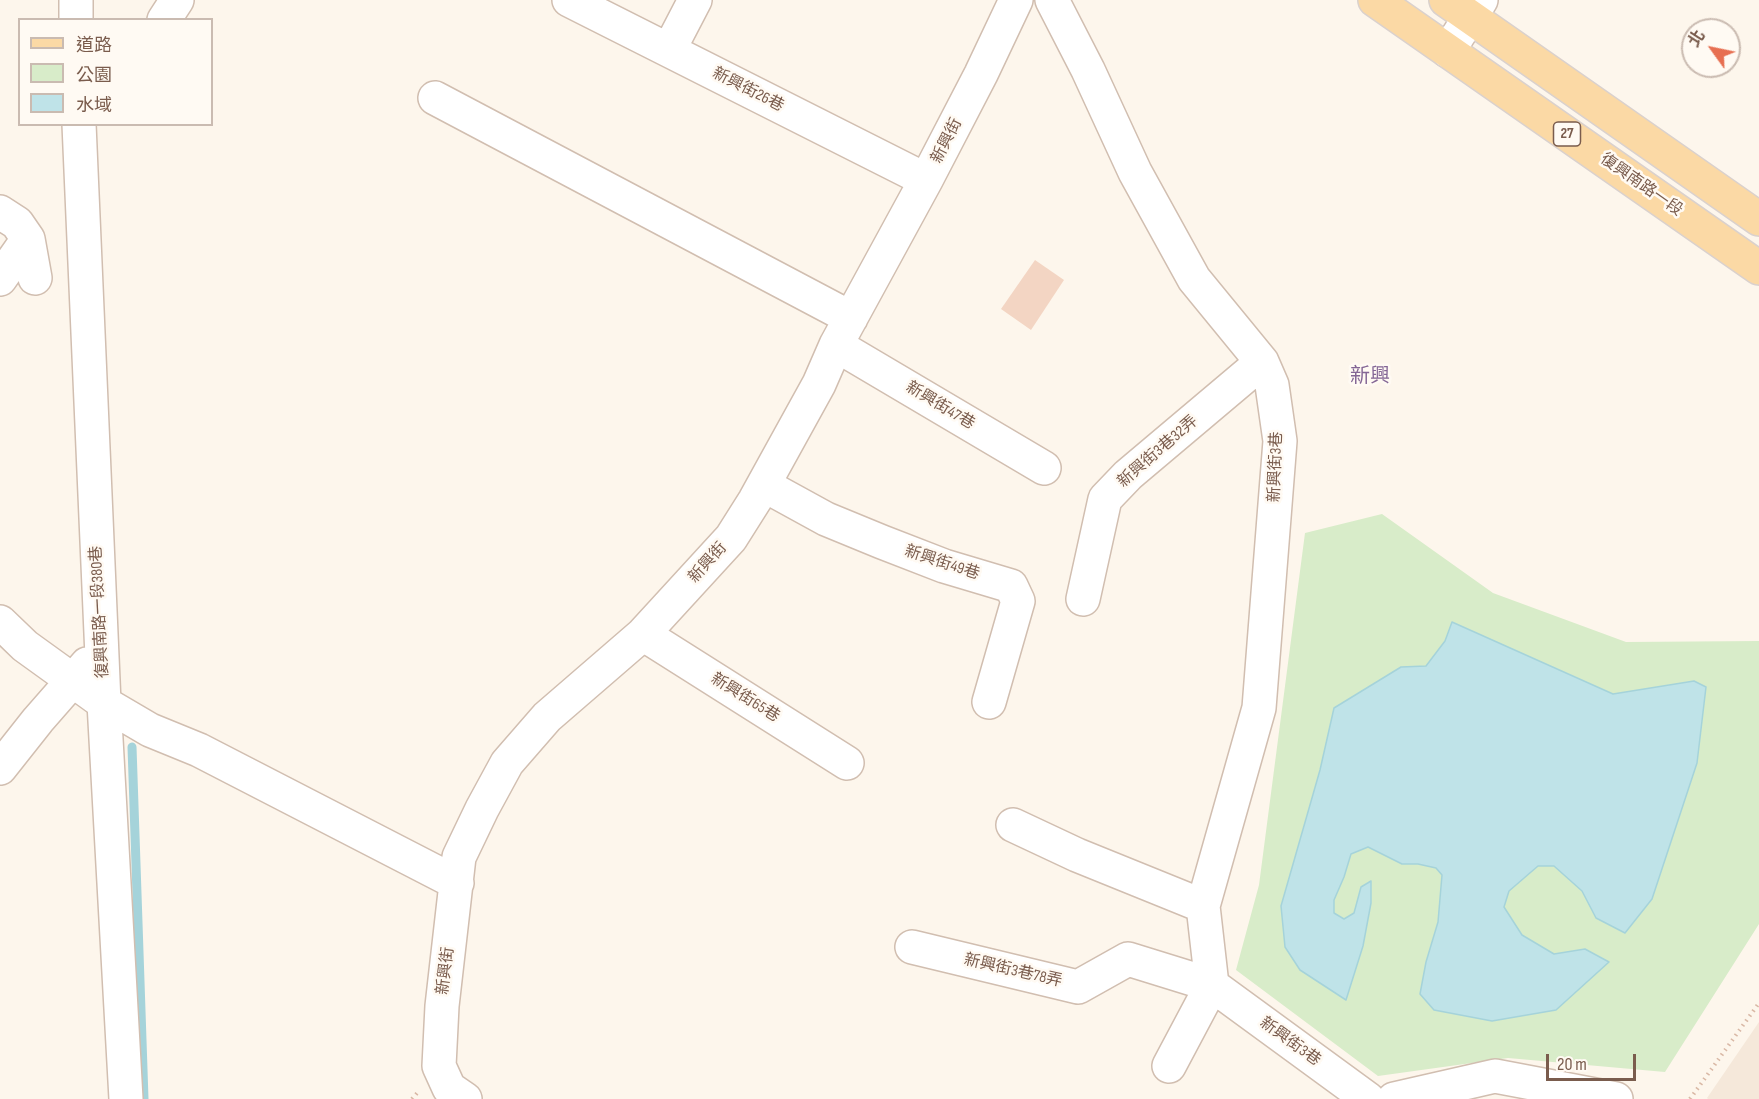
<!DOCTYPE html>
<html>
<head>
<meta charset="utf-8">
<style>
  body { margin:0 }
  #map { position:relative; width:1759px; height:1099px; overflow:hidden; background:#fdf6ec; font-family:"Sofia Sans Condensed","Noto Sans TC",sans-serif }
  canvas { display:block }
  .legend { position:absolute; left:18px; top:18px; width:195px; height:108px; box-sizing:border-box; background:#fffaf3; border:2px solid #cabbb1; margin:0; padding:8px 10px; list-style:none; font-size:18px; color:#7a5c4d }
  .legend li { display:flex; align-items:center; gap:12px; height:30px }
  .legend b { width:30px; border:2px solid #cabbb1 }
  .north { position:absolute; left:1681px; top:18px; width:60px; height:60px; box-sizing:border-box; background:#fffaf3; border:2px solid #cabbb1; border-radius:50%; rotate:303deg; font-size:16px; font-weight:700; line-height:24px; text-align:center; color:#7a5c4d }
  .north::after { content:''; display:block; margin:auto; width:21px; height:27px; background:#e76f51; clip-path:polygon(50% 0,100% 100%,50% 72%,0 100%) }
  .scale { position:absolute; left:1546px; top:1054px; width:90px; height:27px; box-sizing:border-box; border:3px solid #7a5c4d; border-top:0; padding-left:8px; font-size:18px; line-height:21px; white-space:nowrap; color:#7a5c4d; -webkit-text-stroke:4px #fffaf3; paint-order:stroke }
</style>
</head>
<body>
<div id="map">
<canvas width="1759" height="1099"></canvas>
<ul class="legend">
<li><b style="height:8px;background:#fbd9a5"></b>道路</li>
<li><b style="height:16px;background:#d8ecc9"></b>公園</li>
<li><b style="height:16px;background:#bfe3e8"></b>水域</li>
</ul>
<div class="north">北</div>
<div class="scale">20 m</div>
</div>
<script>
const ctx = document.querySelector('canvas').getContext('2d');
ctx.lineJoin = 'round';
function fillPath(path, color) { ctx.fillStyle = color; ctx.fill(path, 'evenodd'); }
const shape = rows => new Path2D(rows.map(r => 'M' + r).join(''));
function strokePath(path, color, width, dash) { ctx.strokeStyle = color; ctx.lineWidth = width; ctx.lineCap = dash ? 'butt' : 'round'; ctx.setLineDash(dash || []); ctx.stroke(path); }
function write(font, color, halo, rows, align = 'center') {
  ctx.font = font + ' "Sofia Sans Condensed","Noto Sans TC",sans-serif'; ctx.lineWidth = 5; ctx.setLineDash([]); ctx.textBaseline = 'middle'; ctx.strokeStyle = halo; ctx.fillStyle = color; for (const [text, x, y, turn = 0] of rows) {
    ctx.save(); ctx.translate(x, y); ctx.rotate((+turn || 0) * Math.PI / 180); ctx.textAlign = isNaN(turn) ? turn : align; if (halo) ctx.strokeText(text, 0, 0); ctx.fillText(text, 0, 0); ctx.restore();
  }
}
fillPath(shape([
  [1759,1022,1759,1099,1708,1099,1707,1098]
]), '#f5e8da');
fillPath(shape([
  [1382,514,1493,593,1626,642,1759,641,1759,924,1665,1072,1508,1058,1378,1076,1236,970,1259,885,1305,533]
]), '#d8ecc9');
const water = shape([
  [1452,622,1613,694,1694,681,1706,687,1697,763,1652,899,1625,933,1596,918,1582,891,1554,866,1538,866,1509,891,1504,907,1522,935,1554,954,1585,949,1609,962,1556,1010,1492,1021,1434,1010,1420,994,1426,962,1438,922,1442,875,1436,868,1418,864,1402,864,1368,847,1351,854,1344,877,1334,900,1334,913,1344,919,1354,913,1361,887,1371,881,1371,903,1363,946,1346,1000,1300,970,1285,947,1281,906,1320,770,1334,708,1401,667,1426,666,1445,641,1452,622]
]);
fillPath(water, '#bfe3e8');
strokePath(water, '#a5d3da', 1.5);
strokePath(shape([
  [132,747,144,1099]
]), '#a5d3da', 9);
fillPath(shape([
  [1035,260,1064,280,1031,330,1001,309]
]), '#f3d5c3');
const minor = shape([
  [76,0,76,20],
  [569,0,926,180],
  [1052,0,1088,70,1135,172,1194,279,1262,362,1272,385,1280,441,1259,708,1203,906,1212,985,1169,1066],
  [164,20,177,0],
  [669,50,695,0],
  [1448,51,1481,0],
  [435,98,851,318],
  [79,124,104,703,126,1099],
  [0,212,17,223,28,239,35,278],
  [0,279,28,239],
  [836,345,1044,468],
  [764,485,826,519,882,542,944,566,1011,586,1018,601,989,702],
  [1083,599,1105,499,1128,475,1262,362],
  [0,622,25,646,104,703,150,730,199,750,457,883],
  [643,634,847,763],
  [0,768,38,720,87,664],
  [1013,825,1077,855,1203,906],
  [912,947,1078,987,1128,959,1212,985,1368,1099],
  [465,1099,449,1088,439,1066,442,1006,459,857,482,809,507,763,547,717,643,634,731,538,755,500,819,384,836,345,926,180,981,74,1016,0],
  [1394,1099,1495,1076,1616,1099]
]);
const major = shape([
  [1375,0,1759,268],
  [1446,0,1759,219]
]);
strokePath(minor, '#d1beb0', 36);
strokePath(major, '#dad1cd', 36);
strokePath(shape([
  [412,1099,418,1092],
  [1690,1099,1759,1003]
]), '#d9b8a5', 4, [1.5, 4.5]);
strokePath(minor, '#fff', 33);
strokePath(major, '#fbd9a5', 33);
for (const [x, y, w] of [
  [1567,134,27]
]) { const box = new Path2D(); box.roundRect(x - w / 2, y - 12, w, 24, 4.5); ctx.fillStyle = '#fffaf3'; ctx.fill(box); strokePath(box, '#7a5c4d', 1.5); }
write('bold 15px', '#7a5c4d', null, [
  ["27",1567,134]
]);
write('16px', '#7a5c4d', '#fffaf3', [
  ["新興街26巷",748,90,27],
  ["新興街",947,141,-63],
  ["復興南路一段",1641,185,35],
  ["新興街47巷",940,406,31],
  ["新興街3巷32弄",1158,452,-41],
  ["新興街3巷",1276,467,-88],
  ["新興街",708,563,-48],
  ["新興街49巷",942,563,18],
  ["復興南路一段380巷",100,612,-93],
  ["新興街65巷",745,698,32],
  ["新興街",446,971,-83],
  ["新興街3巷78弄",1013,971,13],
  ["新興街3巷",1290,1042,36]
]);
write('20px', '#846695', '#fffaf3', [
  ["新興",1370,377]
]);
</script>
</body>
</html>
